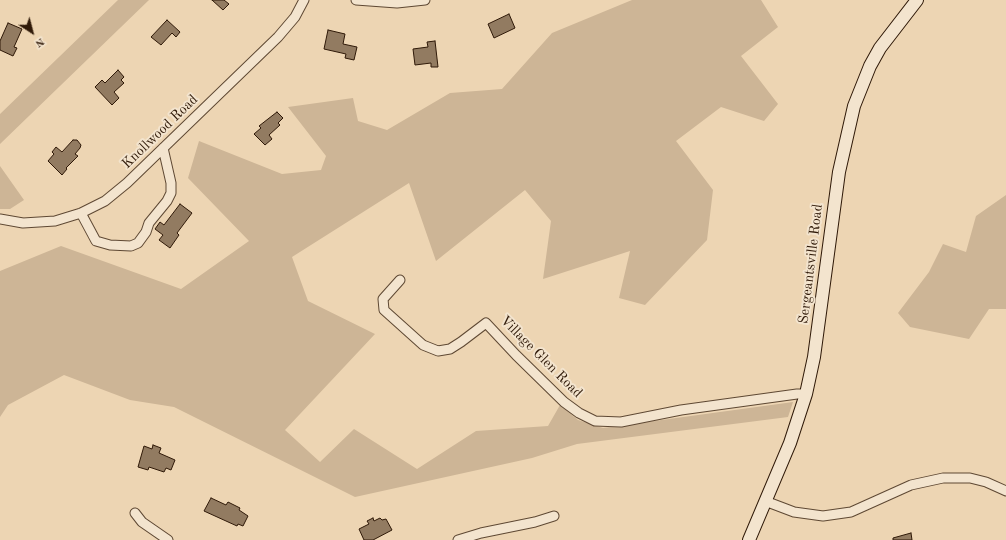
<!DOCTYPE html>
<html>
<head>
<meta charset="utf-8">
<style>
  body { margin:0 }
  #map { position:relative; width:1006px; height:540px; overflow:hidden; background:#edd5b3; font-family:"Old Standard TT",serif }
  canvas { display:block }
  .north { position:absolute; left:12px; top:12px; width:40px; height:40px; -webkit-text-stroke:3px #f3e4ce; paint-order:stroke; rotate:144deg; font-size:11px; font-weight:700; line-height:16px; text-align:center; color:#2f1908 }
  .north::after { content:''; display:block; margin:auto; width:14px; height:18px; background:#2f1908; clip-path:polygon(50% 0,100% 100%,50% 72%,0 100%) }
</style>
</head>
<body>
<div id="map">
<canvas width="1006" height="540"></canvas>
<div class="north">N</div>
</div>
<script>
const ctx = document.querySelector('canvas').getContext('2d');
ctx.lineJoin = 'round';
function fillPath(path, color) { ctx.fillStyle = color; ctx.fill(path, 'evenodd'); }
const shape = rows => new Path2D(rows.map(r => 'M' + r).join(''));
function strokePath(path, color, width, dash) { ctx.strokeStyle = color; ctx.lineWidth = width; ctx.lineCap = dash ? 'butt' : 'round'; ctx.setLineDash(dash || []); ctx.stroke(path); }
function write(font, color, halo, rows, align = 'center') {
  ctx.font = font + ' "Old Standard TT",serif'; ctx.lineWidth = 4; ctx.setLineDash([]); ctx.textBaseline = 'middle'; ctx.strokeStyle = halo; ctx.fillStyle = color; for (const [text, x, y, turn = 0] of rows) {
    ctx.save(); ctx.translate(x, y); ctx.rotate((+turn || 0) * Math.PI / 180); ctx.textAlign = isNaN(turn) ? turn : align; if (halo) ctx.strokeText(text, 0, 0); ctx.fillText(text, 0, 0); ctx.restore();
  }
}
fillPath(shape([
  [118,0,149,0,0,144,0,114],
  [632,0,761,0,778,27,741,56,778,104,764,121,721,107,676,141,713,190,707,240,645,305,619,298,630,251,543,279,551,221,525,190,436,261,409,183,292,257,308,301,375,334,285,430,320,462,354,429,417,469,476,431,548,426,560,405,578,420,603,428,793,402,788,417,577,444,532,458,355,497,174,407,130,400,64,375,8,405,0,417,0,271,61,246,181,289,249,241,188,178,199,141,282,174,321,170,326,156,288,107,353,98,358,121,387,130,450,93,502,89,552,33],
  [0,166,24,200,10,209,0,209],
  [1006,195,1006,309,989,309,969,339,910,327,898,313,929,272,943,244,966,252,976,216]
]), '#cdb596');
const building = shape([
  [212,0,224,0,229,4,223,10,212,0],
  [509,14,515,28,494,38,488,24,509,14],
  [167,20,180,32,176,37,172,33,161,45,151,37,167,20],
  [8,23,22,29,14,47,17,48,13,56,0,50,0,41,8,23],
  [328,30,345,34,343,44,357,47,354,60,345,58,346,54,324,49,328,30],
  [435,41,438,67,431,67,431,63,415,65,413,49,428,47,427,42,435,41],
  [118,70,124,77,121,80,124,83,114,92,119,98,112,105,95,87,102,80,105,83,118,70],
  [277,112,283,118,278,123,280,125,269,135,272,139,265,145,254,134,261,128,259,126,277,112],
  [73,140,77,140,81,145,80,148,75,154,78,156,66,168,67,169,62,175,48,161,54,154,52,152,56,147,62,152,73,140],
  [180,204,192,213,177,233,179,235,170,248,159,240,163,235,155,229,160,222,164,225,180,204],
  [153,445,161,448,159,453,175,460,171,470,166,468,164,472,149,467,148,470,138,467,144,446,152,449,153,445],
  [211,498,226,505,228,502,240,508,239,510,248,516,243,526,238,524,237,526,204,511,211,498],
  [373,518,374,521,380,518,382,520,386,519,392,530,373,540,364,540,359,529,369,524,367,521,373,518],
  [911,533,912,540,893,540,893,538,911,533]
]);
fillPath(building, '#927b61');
strokePath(building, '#2f1908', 1);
const street = shape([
  [356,0,397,3,425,0],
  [81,213,96,241,110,245,131,246,138,243,146,232,149,223,167,201,171,193,171,183,163,148],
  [0,219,23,223,55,221,81,213,105,201,127,183,278,37,295,17,304,0],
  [400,280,383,299,384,310,423,345,438,351,450,349,461,342,486,323,516,355,564,402,579,413,595,421,621,422,681,410,797,394,806,394],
  [765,501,794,512,823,516,851,512,911,485,943,478,970,478,986,482,1006,491],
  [135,513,142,522,168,540],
  [458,540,481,533,535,522,554,516]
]);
const secondary = shape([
  [749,540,790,443,806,394,814,357,839,172,854,106,870,66,880,48,917,0]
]);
strokePath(street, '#5e4833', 11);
strokePath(secondary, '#2f1908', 14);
strokePath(street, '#f3e4ce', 9);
strokePath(secondary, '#f3e4ce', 12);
write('14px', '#2f1908', '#f3e4ce', [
  ["Knollwood Road",160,132,-44],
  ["Sergeantsville Road",811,264,-83],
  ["Village Glen Road",541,357,45]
]);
</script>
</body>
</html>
